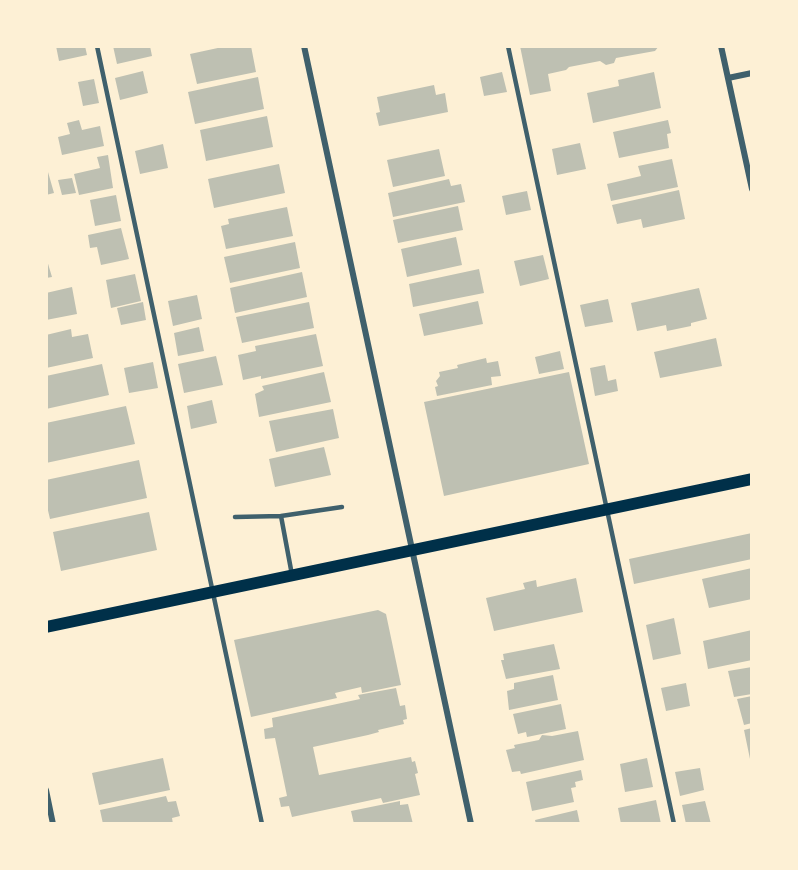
<!DOCTYPE html>
<html>
<head>
<meta charset="utf-8">
<style>
  body { margin:0 }
  #map { position:relative; width:798px; height:870px; overflow:hidden; background:#fdf0d5; font-family:Raleway,sans-serif }
  canvas { display:block }
  .frame { position:absolute; inset:0; border:48px solid #fdf0d5; pointer-events:none }
</style>
</head>
<body>
<div id="map">
<canvas width="798" height="870"></canvas>
<div class="frame"></div>
</div>
<script>
const ctx = document.querySelector('canvas').getContext('2d');
ctx.lineJoin = 'round';
function fillPath(path, color) { ctx.fillStyle = color; ctx.fill(path, 'evenodd'); }
const shape = rows => new Path2D(rows.map(r => 'M' + r).join(''));
function strokePath(path, color, width, dash) { ctx.strokeStyle = color; ctx.lineWidth = width; ctx.lineCap = dash ? 'butt' : 'round'; ctx.setLineDash(dash || []); ctx.stroke(path); }
fillPath(shape([
  [56,46,85,46,87,55,59,61],
  [113,46,150,46,152,56,117,64],
  [227,46,251,46,256,72,197,84,190,54],
  [520,46,659,46,655,51,616,58,614,63,606,65,600,61,569,67,566,70,548,74,551,91,530,95],
  [143,71,148,93,120,100,115,78],
  [502,72,507,92,484,96,480,77],
  [654,72,661,108,593,123,587,93,619,86,618,80],
  [258,77,264,109,195,124,188,92],
  [94,79,99,103,83,106,78,82],
  [434,85,436,95,445,93,448,112,379,126,376,113,380,112,377,97],
  [267,116,273,147,206,161,200,130],
  [79,120,82,130,100,126,104,146,62,155,58,137,70,134,67,123],
  [668,120,671,133,667,134,669,148,619,158,613,132],
  [580,143,586,169,557,175,552,149],
  [163,144,168,168,140,174,135,151],
  [439,149,445,176,393,187,387,160],
  [108,155,113,188,79,195,74,174,100,168,97,157],
  [672,159,678,187,611,201,607,184,641,176,638,166],
  [279,164,285,193,214,208,208,179],
  [46,165,54,193,46,195],
  [72,178,76,193,62,195,58,180],
  [449,179,451,186,461,184,465,202,393,217,388,193],
  [679,190,685,219,643,228,641,219,617,224,612,205],
  [527,191,531,210,506,215,502,196],
  [116,195,121,221,95,226,90,200],
  [458,206,463,230,398,243,393,220],
  [287,207,293,236,226,249,221,226,229,224,228,219],
  [121,228,129,259,101,265,97,247,90,248,88,235],
  [456,237,462,265,407,277,401,249],
  [295,242,300,268,230,283,224,257],
  [543,255,549,279,520,286,514,261],
  [46,257,52,277,46,278],
  [479,269,484,293,413,307,409,284],
  [302,272,307,297,235,313,230,288],
  [135,274,141,301,111,308,106,280],
  [72,287,77,314,46,320,46,293],
  [699,288,707,319,691,323,691,326,667,331,666,325,637,331,631,303],
  [197,295,202,319,173,326,168,301],
  [608,299,613,322,585,327,580,305],
  [478,301,483,324,424,336,419,314],
  [143,302,146,320,121,325,117,308],
  [309,302,314,328,242,343,236,317],
  [199,327,204,351,178,356,174,333],
  [71,329,72,337,88,334,93,358,46,368,46,335],
  [316,334,323,366,261,379,261,376,243,380,238,355,256,351,255,346],
  [716,338,722,366,660,378,654,352],
  [560,351,564,369,539,374,535,357],
  [216,356,223,385,184,393,178,364],
  [486,358,487,363,498,361,501,376,491,377,492,385,437,396,435,387,438,386,436,381,440,376,439,372,458,368,457,365],
  [153,362,158,388,129,393,124,368],
  [102,364,109,395,46,409,46,376],
  [605,365,608,381,616,379,618,391,595,396,590,368],
  [324,372,331,402,259,417,255,394,264,390,262,386],
  [569,372,589,464,444,496,424,402],
  [212,400,217,423,191,429,187,406],
  [126,406,135,444,46,463,46,423],
  [333,409,339,438,276,452,269,421],
  [324,447,331,475,275,487,269,459],
  [139,460,147,498,50,519,46,502,46,480],
  [149,512,157,550,61,571,53,532],
  [752,533,752,559,634,584,629,559],
  [752,568,752,599,709,608,702,579],
  [576,578,583,612,494,631,486,598,525,589,523,583,536,580,537,587],
  [378,610,386,614,401,685,362,693,361,687,335,693,337,698,251,717,234,640],
  [674,618,681,654,653,660,646,625],
  [752,630,752,660,708,669,703,641],
  [554,644,560,669,506,679,501,660,504,660,503,654],
  [752,667,752,694,734,697,728,671],
  [553,675,558,700,509,710,507,691,514,689,514,683],
  [686,683,690,706,666,711,661,688],
  [396,688,400,706,405,705,407,719,403,720,404,724,378,730,379,732,368,735,313,747,319,775,411,757,412,762,415,761,418,773,415,774,420,795,383,803,381,798,292,817,289,806,281,807,279,798,287,796,275,738,265,739,264,729,273,727,272,718,360,699,358,695],
  [752,696,752,723,744,725,737,699],
  [561,704,566,729,527,737,526,732,518,734,513,714],
  [752,728,752,759,750,759,744,730],
  [578,731,584,760,521,774,520,771,512,772,506,750,515,748,514,745,539,740,542,735,552,736],
  [163,758,170,790,99,805,92,773],
  [647,758,653,787,625,792,620,764],
  [700,768,704,790,680,796,675,772],
  [581,770,583,780,575,782,576,787,571,788,574,802,532,811,526,782],
  [166,796,168,802,176,801,180,816,172,818,173,824,103,824,100,810],
  [656,800,661,824,621,824,618,808],
  [400,801,400,805,408,804,413,824,354,824,351,811],
  [705,801,711,824,686,824,682,805],
  [577,810,580,824,536,824,535,820]
]), '#bec0b2');
strokePath(shape([
  [97,46,262,824],
  [508,46,674,824],
  [281,516,342,507],
  [235,517,281,516,292,575]
]), '#3f606c', 4.5);
strokePath(shape([
  [304,46,471,824],
  [721,46,752,189],
  [728,78,752,73],
  [46,790,53,824]
]), '#3f606c', 6);
strokePath(shape([
  [46,627,752,479]
]), '#003049', 12);
</script>
</body>
</html>
